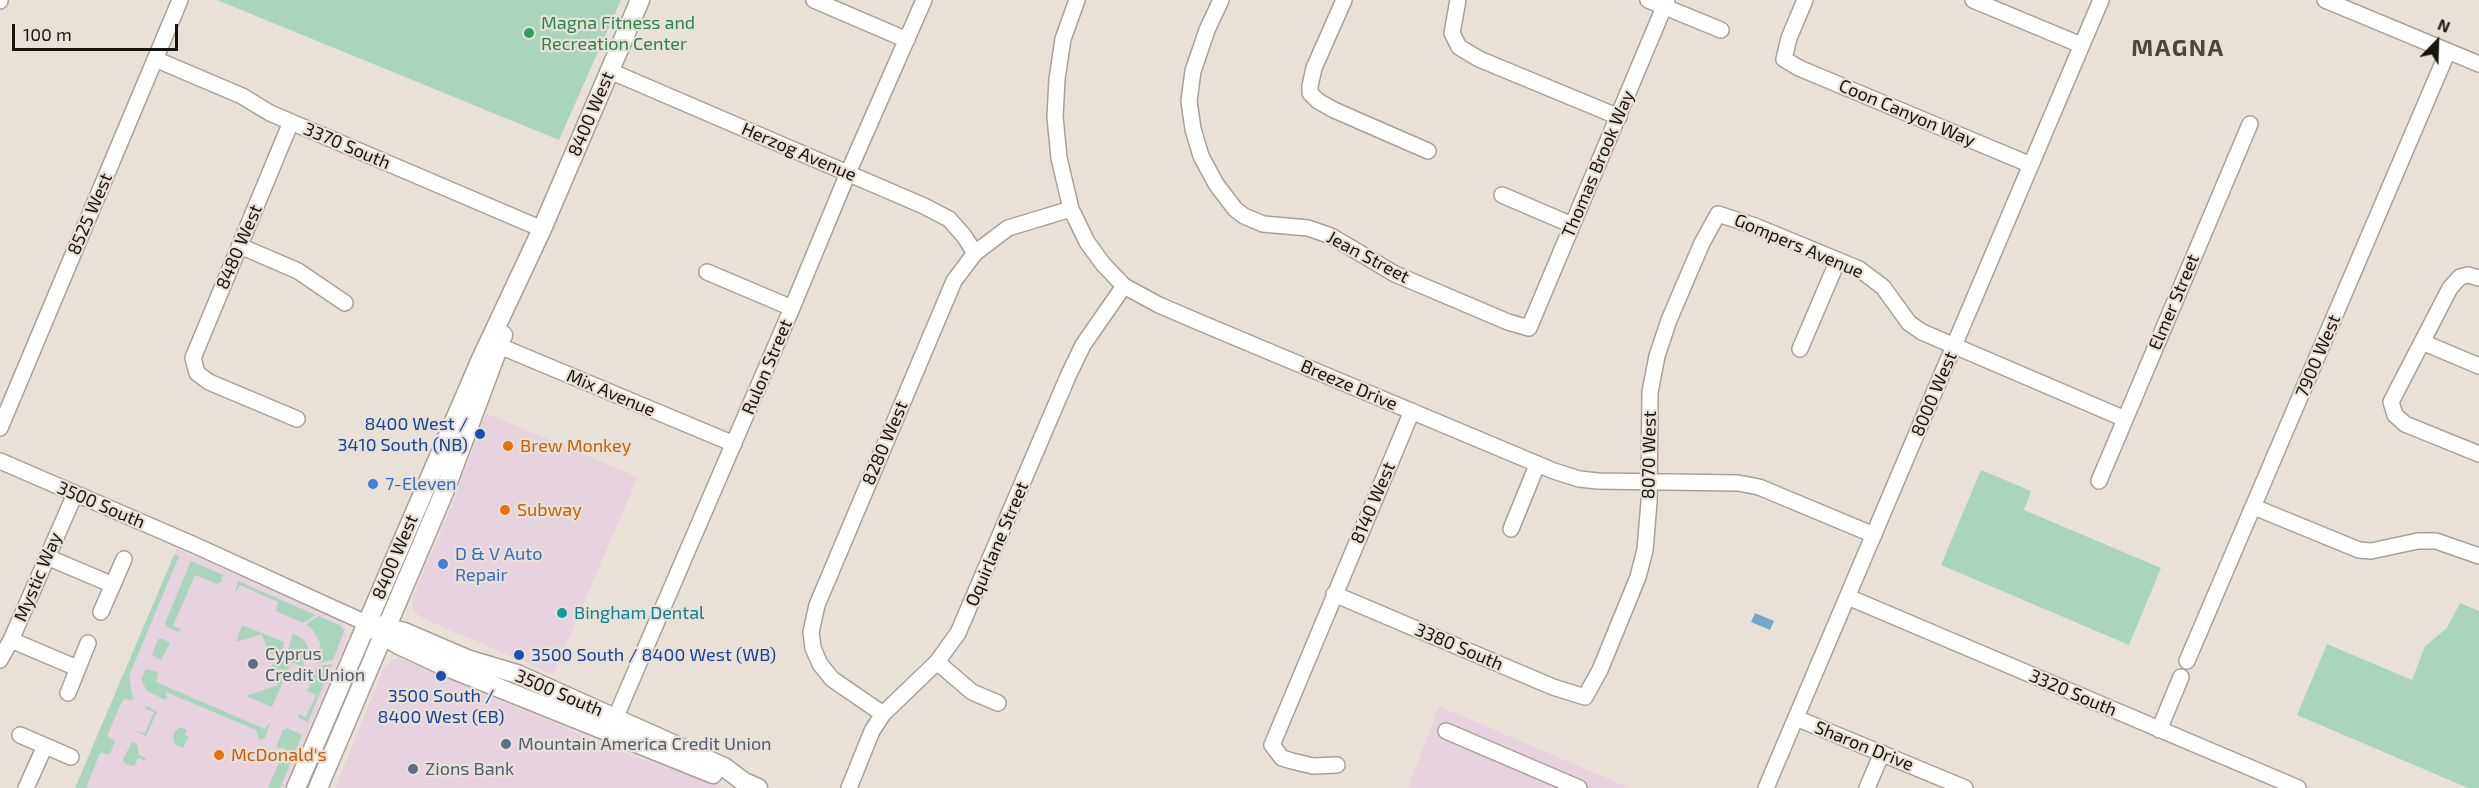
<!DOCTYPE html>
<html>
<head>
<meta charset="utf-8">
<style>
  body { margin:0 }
  #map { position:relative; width:2479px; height:788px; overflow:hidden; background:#e9e1d7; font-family:"Exo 2",sans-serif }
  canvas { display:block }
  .north { position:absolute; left:2407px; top:12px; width:60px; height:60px; -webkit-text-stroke:4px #e9e1d7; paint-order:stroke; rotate:23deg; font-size:16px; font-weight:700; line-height:24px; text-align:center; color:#171511 }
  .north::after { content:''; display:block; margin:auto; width:21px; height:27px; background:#171511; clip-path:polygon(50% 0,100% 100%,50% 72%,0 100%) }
  .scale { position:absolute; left:12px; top:24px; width:166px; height:27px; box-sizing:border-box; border:3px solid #171511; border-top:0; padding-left:8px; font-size:18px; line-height:21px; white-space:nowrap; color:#171511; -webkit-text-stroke:4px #e9e1d7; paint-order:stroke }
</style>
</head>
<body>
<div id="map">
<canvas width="2479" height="788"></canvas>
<div class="north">N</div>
<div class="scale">100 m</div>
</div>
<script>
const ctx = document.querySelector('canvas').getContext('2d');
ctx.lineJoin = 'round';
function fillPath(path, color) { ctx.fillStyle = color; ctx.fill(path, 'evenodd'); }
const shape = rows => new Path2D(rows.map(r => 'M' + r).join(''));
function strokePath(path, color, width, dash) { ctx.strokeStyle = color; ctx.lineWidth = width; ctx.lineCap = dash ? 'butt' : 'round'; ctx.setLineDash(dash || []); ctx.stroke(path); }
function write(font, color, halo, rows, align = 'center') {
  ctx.font = font + ' "Exo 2",sans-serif'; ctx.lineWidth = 4.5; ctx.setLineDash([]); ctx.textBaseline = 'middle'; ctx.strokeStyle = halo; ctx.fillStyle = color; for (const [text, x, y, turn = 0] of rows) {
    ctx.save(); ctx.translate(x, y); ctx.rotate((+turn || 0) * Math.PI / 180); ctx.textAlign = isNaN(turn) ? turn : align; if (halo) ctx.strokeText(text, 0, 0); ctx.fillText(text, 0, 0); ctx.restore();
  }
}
fillPath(shape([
  [486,413,638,477,553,674,424,619,417,614,412,607,413,597,451,507],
  [177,549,333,617,342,621,347,630,346,642,284,788,75,788],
  [399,658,634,757,687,773,724,788,335,788,384,668,391,661],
  [1439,706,1630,788,1408,788]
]), '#e7d2df');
fillPath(shape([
  [217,0,621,0,559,140],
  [1981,470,2031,491,2024,510,2161,568,2129,645,1941,565],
  [174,555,179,556,129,676,133,700,123,699,107,736,115,741,110,754,100,753,86,788,75,788],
  [191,561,223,575,221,582,217,584,195,575,173,626,181,629,178,632,167,627,165,623],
  [238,581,316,615,303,623,276,611,278,602,240,585,235,593],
  [2460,603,2479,611,2479,788,2468,788,2297,715,2327,644,2412,680,2425,646,2447,628],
  [319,616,341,626,344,631,333,660,319,663,320,643,313,630,306,624],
  [242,625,284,642,283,653,277,655,268,653,262,634,236,642],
  [293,633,304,640,308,647,303,667,291,662,287,654],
  [158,639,163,639,170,643,161,660,152,655],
  [285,658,290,665,272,707,246,696,278,685,272,665,278,659],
  [332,664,308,722,299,718,298,714,306,717,316,695,307,691,317,667],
  [146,669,158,672,156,682,265,729,271,721,265,738,259,740,256,730,166,692,167,698,165,700,147,691,141,679],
  [147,706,157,712,146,736,135,731,145,733,154,712,145,708],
  [180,727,187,730,185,735,189,737,183,748,175,744,173,738,175,731],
  [287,728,302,735,280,788,268,788,285,748,278,748,277,745,283,730],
  [132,742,137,744,139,755,146,758,145,761,138,758,135,765,132,766,124,763,123,759]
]), '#a9d5bd');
fillPath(shape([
  [1755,613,1774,621,1770,630,1751,622]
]), '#75a7c7');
const minor = shape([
  [814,0,907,40],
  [1077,0,1063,39,1057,79,1055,117,1059,158,1071,209,1087,242,1103,264,1124,286,1159,305,1201,323,1554,471,1579,479,1598,481,1738,483,1759,487,1874,535],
  [1221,0,1207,30,1193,71,1189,101,1193,129,1201,156,1216,184,1235,209,1244,216,1263,224,1308,228,1331,236,1395,274,1508,322,1529,328,1667,0],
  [1344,0,1314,68,1310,86,1310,93,1318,101,1334,110,1428,151],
  [1458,0,1452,33,1459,47,1479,59,1619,117],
  [1648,0,1721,30],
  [1805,0,1789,38,1784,59,1799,68,2031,165],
  [1973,0,2081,45],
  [2325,0,2479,64],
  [0,1,0,0],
  [155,59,242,96,270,113,542,229],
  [610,71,924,206,949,219,964,236,975,253],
  [291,122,193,358,197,373,209,382,297,419],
  [1502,195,1572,225],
  [240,246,298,271,345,303],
  [707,272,792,308],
  [2479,278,2468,275,2460,277,2450,288,2391,402,2395,415,2405,424,2479,454],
  [490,342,734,444],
  [2422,342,2479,366],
  [1800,349,1838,260],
  [0,428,180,0],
  [0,461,192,544,366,623],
  [2099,481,2250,124],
  [2254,507,2359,550,2371,551,2418,541,2436,541,2479,556],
  [1511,529,1537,465],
  [47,557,113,585],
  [1334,594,1553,687,1585,697,1600,670,1638,577,1645,550,1649,502,1650,392,1657,356,1669,320,1702,243,1718,214,1755,226,1859,269,1883,287,1909,323,1922,332,2125,419],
  [1848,597,2298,788],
  [101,612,124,559],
  [11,640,77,668],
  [0,660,11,640,75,494],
  [2187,661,2448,51],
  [937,662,972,692,998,703],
  [68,693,88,643],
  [883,714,832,679,820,664,813,648,811,632,817,605,954,281,975,253,1008,228,1071,209],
  [1796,718,1965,788],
  [611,728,792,308,848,173,924,0],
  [2159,730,2181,677],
  [1446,731,1579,788],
  [20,735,71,757],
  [1337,765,1313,766,1292,761,1282,758,1272,745,1412,411],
  [26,788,45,746],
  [849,788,872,731,883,714,937,662,958,633,1069,374,1083,345,1124,286],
  [1766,788,2101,0],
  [1867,788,1882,753]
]);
const major = shape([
  [377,625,404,632,467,659,517,674,724,767,744,782,758,788],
  [375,630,399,645,442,665,713,774],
  [296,788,481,359,542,229,640,0],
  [318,788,445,490,503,335]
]);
strokePath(minor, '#a8a097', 18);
strokePath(major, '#a8a097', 21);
strokePath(minor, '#fff', 15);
strokePath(major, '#fff', 18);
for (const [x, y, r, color] of [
  [529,33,6,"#2e9e5b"],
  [480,434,6,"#1a4fb4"],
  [508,446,6,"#e8710a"],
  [373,484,6,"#3f7fe0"],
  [505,510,6,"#e8710a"],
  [443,564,6,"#3f7fe0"],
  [562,613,6,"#0f9aa8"],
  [519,655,6,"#1a4fb4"],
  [253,664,6,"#5c6f8a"],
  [441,676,6,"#1a4fb4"],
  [506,744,6,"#5c6f8a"],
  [219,755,6,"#e8710a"],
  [413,769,6,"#5c6f8a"]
]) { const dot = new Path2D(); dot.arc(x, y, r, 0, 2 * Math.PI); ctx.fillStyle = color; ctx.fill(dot); strokePath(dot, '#e9e1d7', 2); }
write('18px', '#27864d', '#e9e1d7', [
  ["Magna Fitness and",541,23],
  ["Recreation Center",541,44]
], 'left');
write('18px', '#171511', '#e9e1d7', [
  ["Coon Canyon Way",1907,113,23],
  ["8400 West",591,114,-67],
  ["3370 South",347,146,23],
  ["Herzog Avenue",799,152,23],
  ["Thomas Brook Way",1598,164,-67],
  ["8525 West",90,214,-67],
  ["Gompers Avenue",1799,246,23],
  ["8480 West",239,247,-67],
  ["Jean Street",1368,257,28],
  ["Elmer Street",2174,302,-67],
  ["7900 West",2318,356,-67],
  ["Rulon Street",767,367,-67],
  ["Breeze Drive",1349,385,23],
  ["Mix Avenue",611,393,23],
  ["8000 West",1934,394,-67],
  ["8280 West",885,443,-67],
  ["8070 West",1649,455,-89],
  ["8140 West",1373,503,-67],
  ["3500 South",101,505,23],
  ["Oquirlane Street",997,544,-67],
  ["8400 West",395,557,-67],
  ["Mystic Way",38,577,-67],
  ["3380 South",1459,647,23],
  ["3500 South",559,693,23],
  ["3320 South",2073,693,23],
  ["Sharon Drive",1864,746,22]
]);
write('18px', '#164399', '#e9e1d7', [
  ["8400 West /",468,424],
  ["3410 South (NB)",468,445],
  ["3500 South / 8400 West (WB)",531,655,"left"],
  ["3500 South /",441,696,"center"],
  ["8400 West (EB)",441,717,"center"]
], 'right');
write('18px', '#c56008', '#e9e1d7', [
  ["Brew Monkey",520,446],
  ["Subway",517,510],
  ["McDonald's",231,755]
], 'left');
write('18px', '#366cbe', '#e9e1d7', [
  ["7-Eleven",385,484],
  ["D & V Auto",455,554],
  ["Repair",455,575]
], 'left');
write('18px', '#0d838f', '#e9e1d7', [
  ["Bingham Dental",574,613]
], 'left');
write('18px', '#4e5e75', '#e9e1d7', [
  ["Cyprus",265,654],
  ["Credit Union",265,675],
  ["Mountain America Credit Union",518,744],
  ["Zions Bank",425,769]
], 'left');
ctx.letterSpacing = '1.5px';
write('bold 24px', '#4c463d', '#e9e1d7', [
  ["MAGNA",2178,48]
]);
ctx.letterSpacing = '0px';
</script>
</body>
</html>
